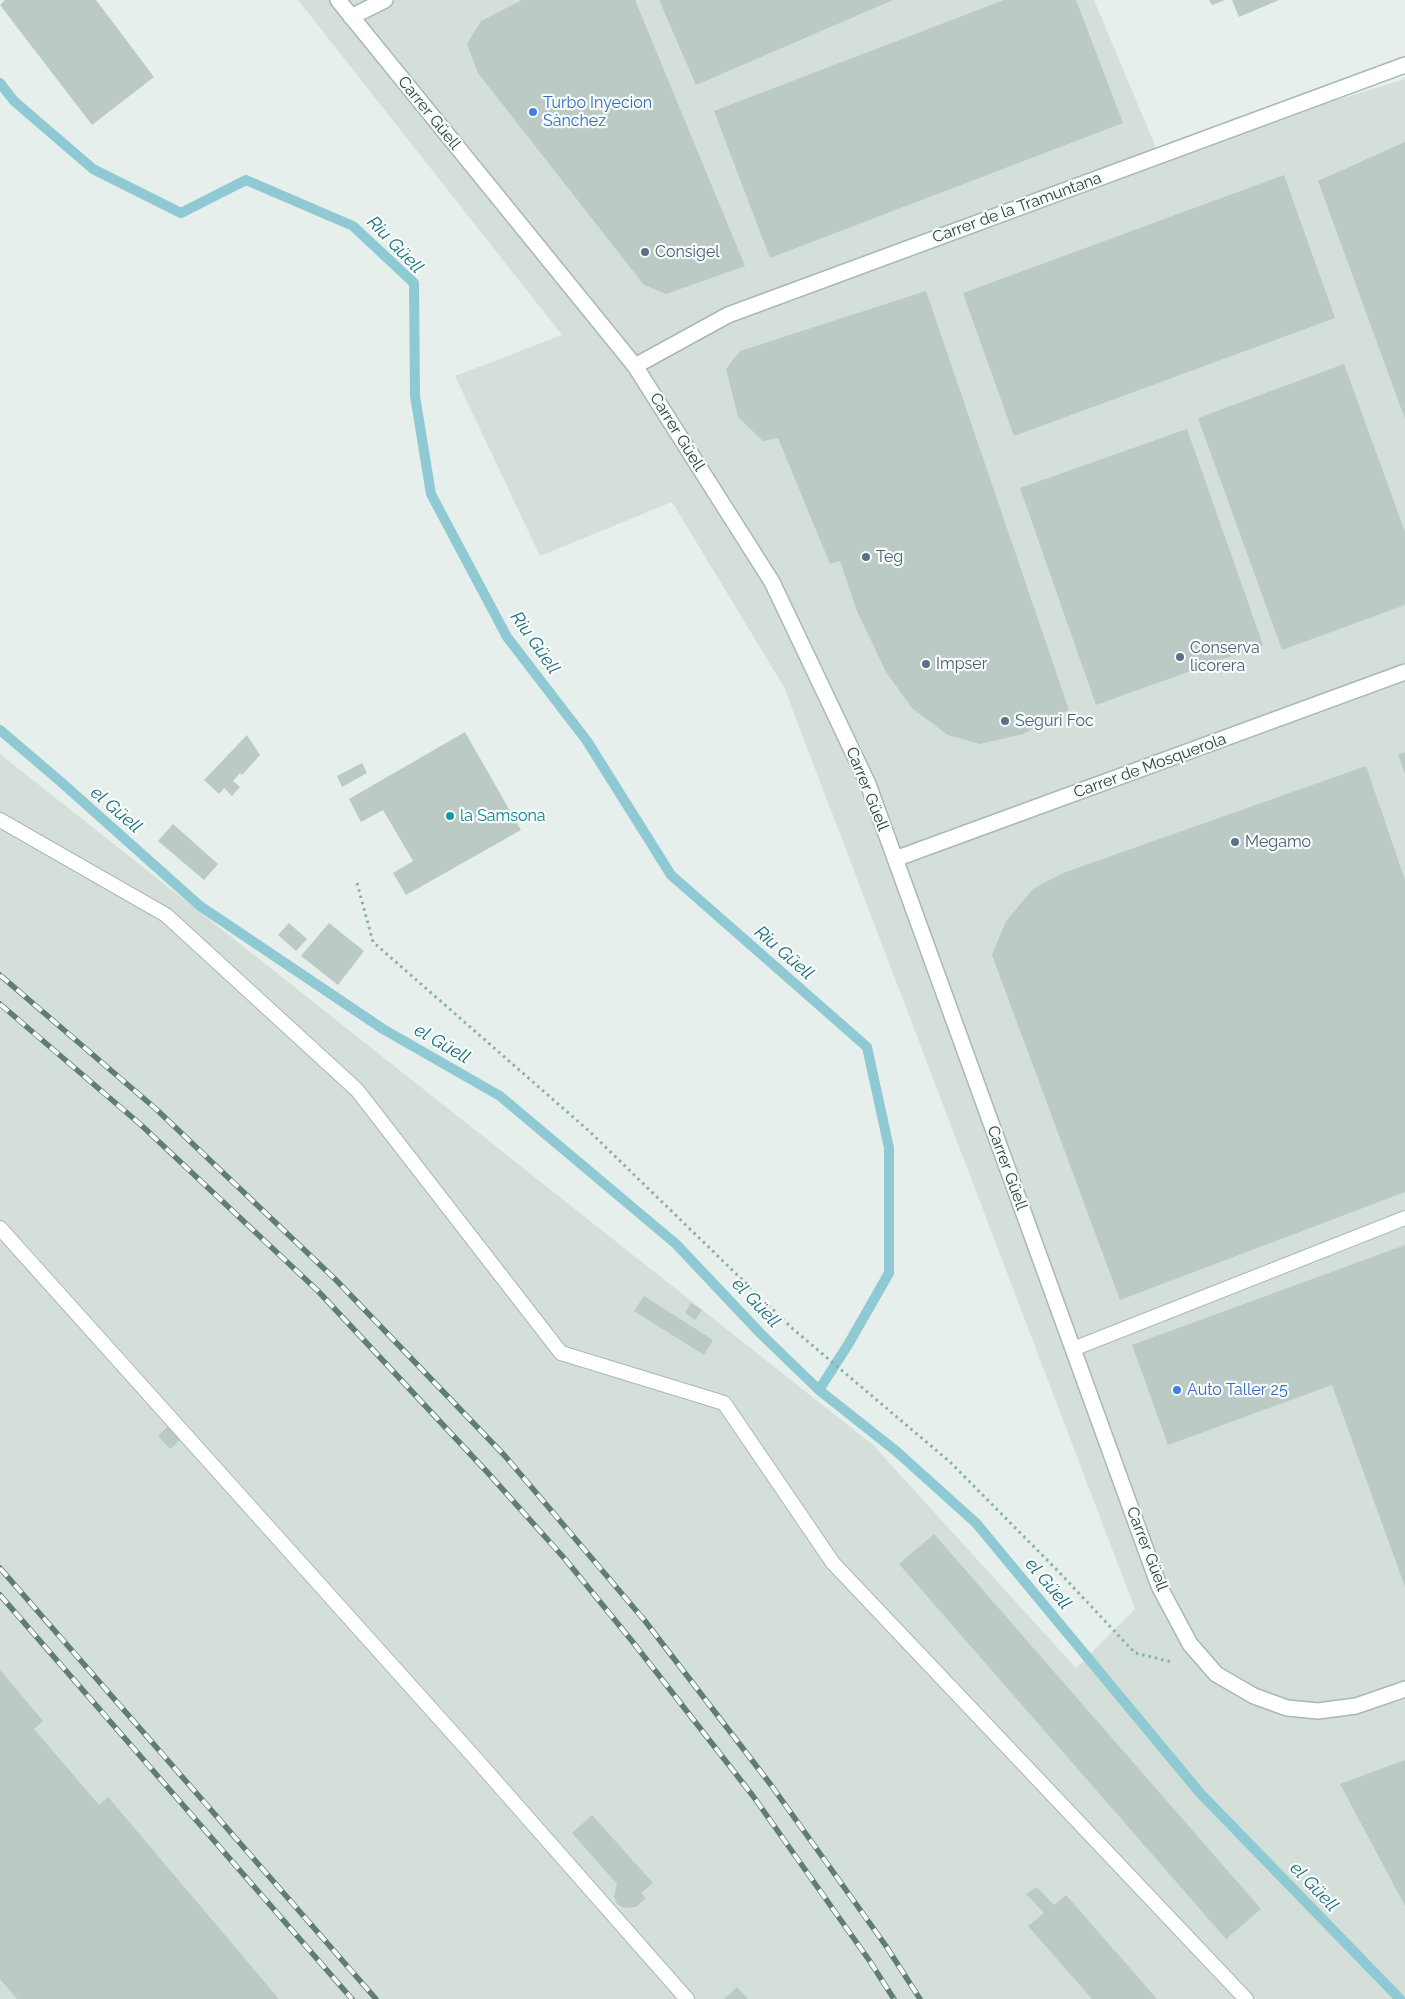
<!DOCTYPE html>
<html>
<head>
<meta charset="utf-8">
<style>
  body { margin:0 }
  canvas { display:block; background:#e6efeb }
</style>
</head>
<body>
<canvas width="1405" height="1999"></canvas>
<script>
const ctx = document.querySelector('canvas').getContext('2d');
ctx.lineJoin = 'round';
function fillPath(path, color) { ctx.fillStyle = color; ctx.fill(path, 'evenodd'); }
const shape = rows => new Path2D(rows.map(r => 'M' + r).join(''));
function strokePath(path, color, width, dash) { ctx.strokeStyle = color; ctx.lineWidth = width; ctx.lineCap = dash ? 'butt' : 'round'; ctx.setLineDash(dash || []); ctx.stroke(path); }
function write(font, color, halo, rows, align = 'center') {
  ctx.font = font + ' Raleway,sans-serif'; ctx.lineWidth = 4.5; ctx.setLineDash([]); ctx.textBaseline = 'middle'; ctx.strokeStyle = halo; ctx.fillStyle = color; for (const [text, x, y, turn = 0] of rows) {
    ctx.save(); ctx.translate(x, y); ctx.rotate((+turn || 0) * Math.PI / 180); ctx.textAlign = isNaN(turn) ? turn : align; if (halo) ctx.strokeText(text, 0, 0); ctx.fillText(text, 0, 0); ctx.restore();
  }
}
fillPath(shape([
  [298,0,1094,0,1159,155,1405,79,1405,1999,0,1999,0,754,873,1445,1076,1668,1135,1609,784,687,672,502,540,556,455,376,562,335]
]), '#d4dfda');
strokePath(shape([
  [0,83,14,101,93,169,181,213,246,180,353,226,414,283,415,396,431,494,507,637,587,741,671,875,867,1047,889,1148,889,1273,849,1343,819,1390],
  [0,730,61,782,200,906,383,1029,500,1096,676,1244,761,1334,819,1390,896,1451,976,1523,1200,1793,1400,1999]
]), '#8ec9d4', 10);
fillPath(shape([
  [5,0,96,0,154,77,92,125,0,5],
  [522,0,635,0,745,266,666,294,644,285,478,73,467,44,481,21],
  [659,0,893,0,696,85],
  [1004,0,1076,0,1123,123,770,258,714,111],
  [1209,0,1225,0,1212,5],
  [1232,0,1279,0,1239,17],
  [1405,142,1405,419,1318,181],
  [1284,175,1335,318,1014,436,963,293],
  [926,291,1069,710,1023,734,980,744,948,735,912,708,886,672,857,611,840,561,830,564,778,438,763,441,738,417,726,369,740,351],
  [1344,364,1405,532,1405,605,1282,650,1198,418],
  [1187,429,1263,645,1096,705,1020,488],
  [465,732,521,830,406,895,393,873,413,861,383,810,361,822,349,799],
  [247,735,260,755,242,775,240,773,233,781,240,787,232,796,224,788,219,794,204,780],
  [1405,752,1405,774,1398,754],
  [362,763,367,773,342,787,337,776],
  [1366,766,1405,880,1405,1192,1120,1300,992,955,1006,921,1033,889,1063,873],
  [173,824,218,864,204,880,158,841],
  [289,923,307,939,296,951,278,935],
  [329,923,364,951,338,985,301,956],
  [1405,1245,1405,1587,1332,1385,1168,1445,1132,1345],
  [644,1296,713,1340,704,1355,634,1311],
  [691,1303,702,1310,695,1320,685,1313],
  [168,1426,180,1440,170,1449,158,1436],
  [934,1534,1261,1909,1226,1939,899,1564],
  [0,1670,43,1721,34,1729,99,1805,108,1797,279,1999,17,1999,0,1979],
  [1405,1760,1405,1906,1340,1784],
  [592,1815,653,1883,641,1893,646,1898,636,1907,624,1908,617,1904,614,1896,617,1884,572,1833],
  [1037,1887,1054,1905,1066,1895,1157,1999,1092,1999,1028,1926,1044,1913,1026,1894],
  [737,1987,748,1999,724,1999]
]), '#bbcac4');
const service = shape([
  [0,820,166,915,357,1090,561,1353,724,1403,833,1563,1246,1999],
  [0,1228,475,1758,687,1999],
  [1073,1349,1405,1218]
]);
const minor = shape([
  [338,0,635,366,772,582,868,784,1159,1586,1190,1644,1216,1674,1254,1696,1287,1708,1318,1711,1356,1706,1405,1689],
  [351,17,385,0],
  [635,366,728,315,1405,65],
  [895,859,1405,672]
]);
strokePath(service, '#a8b8b2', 16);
strokePath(minor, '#a8b8b2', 18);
strokePath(shape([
  [357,883,373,942,589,1131,793,1329,950,1462,1058,1571,1135,1653,1172,1662]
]), '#86b3a5', 3, [2.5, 4]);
strokePath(service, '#fff', 14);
strokePath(minor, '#fff', 15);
const rail = shape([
  [0,975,156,1109,336,1280,505,1456,645,1621,771,1785,886,1946,920,1999],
  [0,1004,140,1124,318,1291,488,1473,565,1559,632,1641,753,1796,869,1960,894,1999],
  [0,1568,376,1999],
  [0,1595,352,1999]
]);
strokePath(rail, '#5f7d75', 5.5);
strokePath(rail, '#f7fbf9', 4, [11]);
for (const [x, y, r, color] of [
  [533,112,5,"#3f7fe0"],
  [645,252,5,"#5c6f8a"],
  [866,557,5,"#5c6f8a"],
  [1180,657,5,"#5c6f8a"],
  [926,664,5,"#5c6f8a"],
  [1005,721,5,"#5c6f8a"],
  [450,816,5,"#0f9aa8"],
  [1235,842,5,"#5c6f8a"],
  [1177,1390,5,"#3f7fe0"]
]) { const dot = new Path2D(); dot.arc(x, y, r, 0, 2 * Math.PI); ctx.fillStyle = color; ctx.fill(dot); strokePath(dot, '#f7fbf9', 2); }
write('16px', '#366cbe', '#f7fbf9', [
  ["Turbo Inyecion",543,103],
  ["Sànchez",543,121],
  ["Auto Taller 25",1187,1390]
], 'left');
write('16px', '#24423a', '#f7fbf9', [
  ["Carrer Güell",429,113,51],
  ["Carrer de la Tramuntana",1017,208,-20],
  ["Carrer Güell",677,432,58],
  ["Carrer de Mosquerola",1150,766,-20],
  ["Carrer Güell",867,789,68],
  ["Carrer Güell",1007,1168,70],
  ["Carrer Güell",1147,1549,69]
]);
write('16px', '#4e5e75', '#f7fbf9', [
  ["Consigel",655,252],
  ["Teg",876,557],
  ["Conserva",1190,648],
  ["licorera",1190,666],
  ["Impser",936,664],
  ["Seguri Foc",1015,721],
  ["Megamo",1245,842]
], 'left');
write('16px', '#0d838f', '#f7fbf9', [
  ["la Samsona",460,816]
], 'left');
write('italic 18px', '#1c6f80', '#f7fbf9', [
  ["Riu Güell",395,245,46],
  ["Riu Güell",535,643,55],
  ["el Güell",116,810,41],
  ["Riu Güell",784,953,41],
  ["el Güell",442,1044,30],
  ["el Güell",756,1303,46],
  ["el Güell",1048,1584,50],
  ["el Güell",1314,1887,46]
]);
</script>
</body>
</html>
